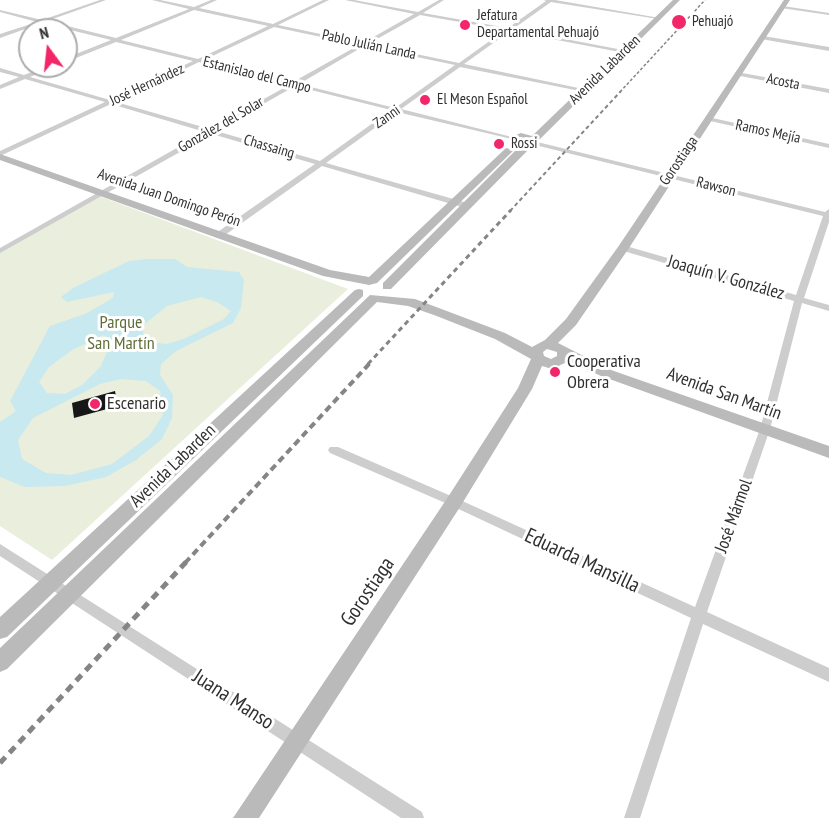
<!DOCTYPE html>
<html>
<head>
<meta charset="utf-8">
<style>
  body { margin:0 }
  #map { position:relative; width:829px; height:818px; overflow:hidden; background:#fff; font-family:"PT Sans Narrow",sans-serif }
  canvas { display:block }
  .north { position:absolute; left:18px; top:18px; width:60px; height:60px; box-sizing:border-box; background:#fff; border:2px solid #acacac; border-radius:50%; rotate:345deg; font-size:16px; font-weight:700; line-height:24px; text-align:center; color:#303030 }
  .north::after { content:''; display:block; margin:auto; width:21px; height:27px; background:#f22669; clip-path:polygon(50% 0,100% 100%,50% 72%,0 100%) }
</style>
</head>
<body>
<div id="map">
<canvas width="829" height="818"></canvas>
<div class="north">N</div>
</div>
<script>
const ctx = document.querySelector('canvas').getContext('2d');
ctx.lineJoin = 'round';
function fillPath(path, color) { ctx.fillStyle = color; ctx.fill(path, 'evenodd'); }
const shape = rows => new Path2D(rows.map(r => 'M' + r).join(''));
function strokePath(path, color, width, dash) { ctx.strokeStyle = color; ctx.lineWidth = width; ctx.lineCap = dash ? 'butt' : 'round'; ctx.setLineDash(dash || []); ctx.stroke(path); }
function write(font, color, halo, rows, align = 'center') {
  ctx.font = font + ' "PT Sans Narrow",sans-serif'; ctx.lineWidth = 6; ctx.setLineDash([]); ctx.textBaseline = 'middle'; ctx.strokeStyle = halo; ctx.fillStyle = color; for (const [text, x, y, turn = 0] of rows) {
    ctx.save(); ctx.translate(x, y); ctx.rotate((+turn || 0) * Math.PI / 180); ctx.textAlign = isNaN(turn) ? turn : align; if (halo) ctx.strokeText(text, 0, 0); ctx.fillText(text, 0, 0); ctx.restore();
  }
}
fillPath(shape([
  [99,196,348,289,52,560,0,526,0,252]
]), '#eaeedd');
fillPath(shape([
  [147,259,175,259,187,267,239,272,244,280,241,308,233,323,176,351,161,364,160,375,173,395,172,418,162,439,136,460,106,477,65,486,25,487,0,477,0,422,16,411,10,401,50,326,85,314,113,298,114,292,67,302,61,297,73,288,129,261],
  [201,297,217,302,231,311,224,319,186,338,167,344,147,342,141,327,167,306],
  [103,335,112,340,101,366,82,385,65,394,47,393,39,382,49,367,72,350],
  [121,379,146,381,160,391,163,415,149,436,112,464,71,475,46,473,22,459,18,440,33,418,100,384]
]), '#c8e9ef');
fillPath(shape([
  [115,391,118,406,74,418,72,403]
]), '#171717');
fillPath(shape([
  [100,0,106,0,47,21,116,38,189,9,152,0,160,0,194,7,211,0,217,0,199,8,273,24,323,0,329,0,278,25,363,43,414,14,345,0,354,0,418,12,439,0,444,0,423,13,508,28,546,1,544,0,555,0,660,18,658,19,551,2,513,29,628,51,625,53,510,31,464,64,583,89,585,90,585,92,460,67,401,109,516,138,516,140,397,112,326,163,471,204,471,208,465,208,322,166,225,235,219,235,219,231,315,164,212,134,0,253,0,248,205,132,111,104,0,156,0,151,105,102,25,79,0,89,0,85,19,77,0,72,0,68,24,75,47,66,55,66,30,77,110,100,193,61,116,42,66,62,66,58,111,40,42,23,0,38,0,34,37,22,0,12,0,10,42,20,100,0],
  [194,10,268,26,198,59,121,40,194,10],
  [420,15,505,30,459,63,368,44,420,15],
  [274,27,359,45,293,82,204,60,274,27],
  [364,46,455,65,395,108,299,84,364,46],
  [199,62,289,85,210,129,116,102,199,62],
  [295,86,391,110,320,161,216,131,295,86],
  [783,6,829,13,829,15,781,8,783,6],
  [763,36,829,47,829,51,761,39,763,36],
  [737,72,829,89,829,93,735,75,735,73,737,72],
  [708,117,829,144,829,148,706,120,706,118,708,117],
  [533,141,825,212,829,209,829,222,804,298,829,305,829,311,802,303,770,429,707,612,829,668,829,682,703,624,640,818,624,818,691,618,450,505,330,453,328,450,330,447,338,447,458,499,695,607,760,429,794,301,620,250,619,248,623,246,626,246,796,295,823,216,531,144,531,142,533,141],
  [0,544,422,812,424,818,401,818,0,556,0,544]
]), '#cdcdcd');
fillPath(shape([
  [673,0,680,0,538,141,537,144,531,147,391,289,383,289,383,283,519,147,511,144,511,137,521,133,532,136,673,0],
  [522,139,528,140,528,141,524,143,519,141,522,139],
  [784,0,790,0,629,248,576,325,558,343,611,370,829,446,829,458,601,376,569,361,552,369,542,366,532,389,460,507,259,818,233,818,448,497,518,388,531,359,495,339,434,315,408,306,377,302,7,669,0,672,0,648,370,295,415,299,505,333,532,347,545,340,566,319,618,247,784,0],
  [547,349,557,352,557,356,551,359,544,356,543,352,547,349],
  [506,148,514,150,377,283,369,285,323,276,0,160,0,154,330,270,369,277,506,148],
  [359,289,363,290,363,296,7,637,0,639,0,617,355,290,359,289]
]), '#bababa');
strokePath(shape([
  [620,92,705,0]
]), '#858585', 1.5, [3, 2]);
strokePath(shape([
  [510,211,621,91]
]), '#858585', 2, [4, 3]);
strokePath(shape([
  [368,364,511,210]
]), '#858585', 3, [5, 4]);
strokePath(shape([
  [185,563,370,363]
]), '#858585', 4, [7, 4.5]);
strokePath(shape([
  [0,763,187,561]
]), '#858585', 5, [8, 6]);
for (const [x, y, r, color] of [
  [679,22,8,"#f22669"],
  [465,25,6,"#f22669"],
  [425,100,6,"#f22669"],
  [499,144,6,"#f22669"],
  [555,372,6,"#f22669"],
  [95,404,6,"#f22669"]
]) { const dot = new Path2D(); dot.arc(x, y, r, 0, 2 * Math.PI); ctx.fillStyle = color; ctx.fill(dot); strokePath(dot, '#fff', 2); }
write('15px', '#303030', '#fff', [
  ["Jefatura",477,16],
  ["Departamental Pehuajó",477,33],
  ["Pehuajó",692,22],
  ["El Meson Español",437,100],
  ["Rossi",511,144]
], 'left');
write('15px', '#303030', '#fff', [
  ["Pablo Julián Landa",369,45,12],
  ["Avenida Labarden",605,70,-44],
  ["Estanislao del Campo",257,75,14],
  ["Acosta",783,82,11],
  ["José Hernández",147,85,-25],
  ["Zanni",387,117,-35],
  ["González del Solar",221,125,-30],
  ["Ramos Mejía",768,132,12],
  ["Chassaing",269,147,16],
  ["Gorostiaga",679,161,-56],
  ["Rawson",716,187,14],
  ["Avenida Juan Domingo Perón",169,198,19]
]);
write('18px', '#303030', '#fff', [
  ["Joaquín V. González",726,278,16],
  ["Avenida San Martín",724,394,20],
  ["Avenida Labarden",173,466,-44],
  ["José Mármol",734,516,-70]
]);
write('18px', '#606f39', '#fff', [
  ["Parque",121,323],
  ["San Martín",121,344]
]);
write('18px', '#303030', '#fff', [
  ["Cooperativa",567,362],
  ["Obrera",567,383],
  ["Escenario",107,404]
], 'left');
write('21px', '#303030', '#fff', [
  ["Eduarda Mansilla",582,561,25],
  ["Gorostiaga",368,592,-56],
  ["Juana Manso",233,700,33]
]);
</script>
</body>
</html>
